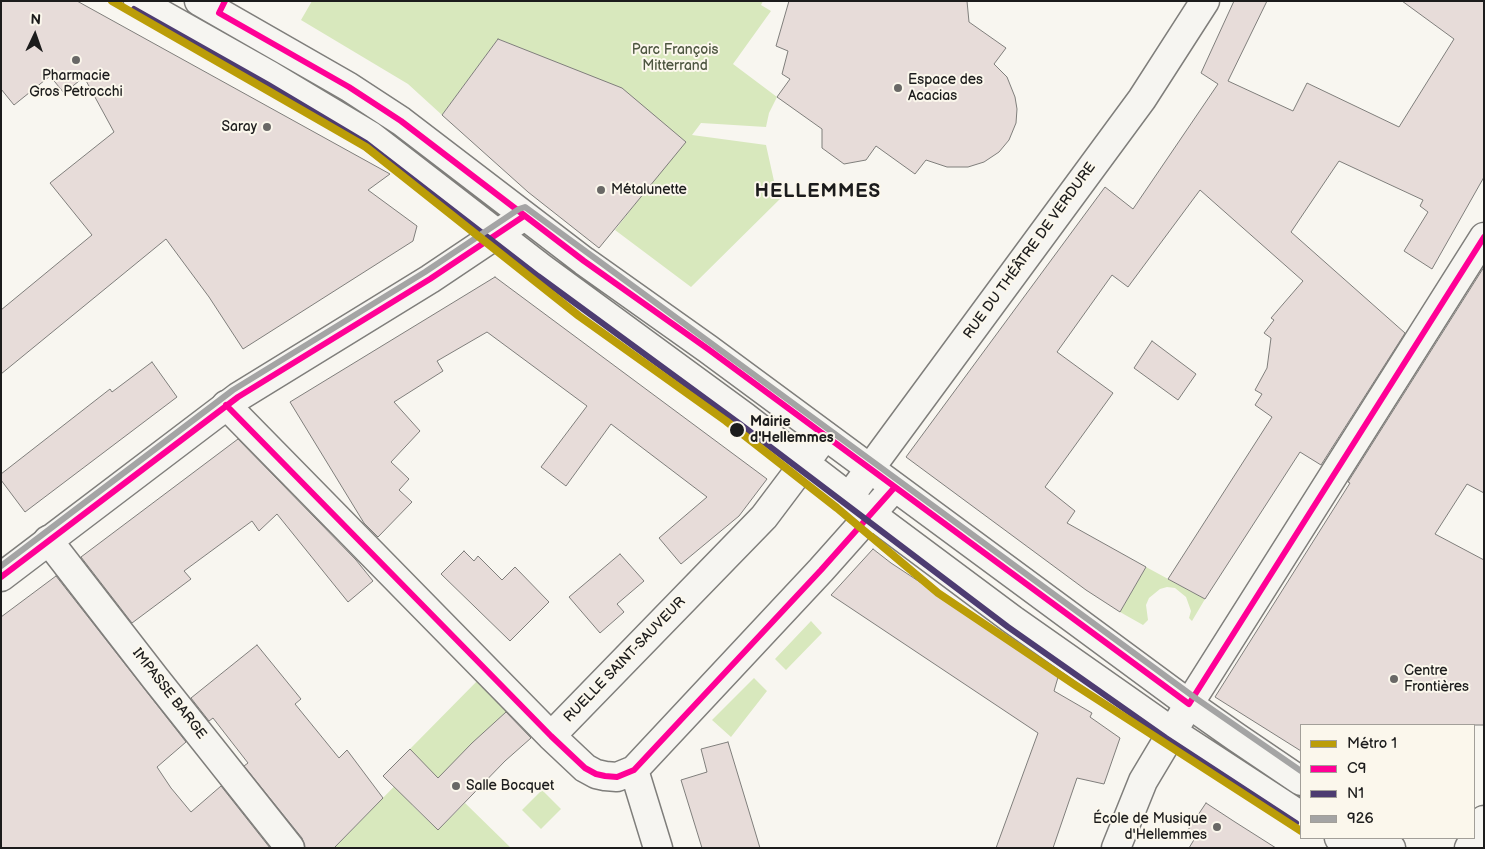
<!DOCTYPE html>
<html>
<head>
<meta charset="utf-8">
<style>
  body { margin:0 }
  #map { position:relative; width:1485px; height:849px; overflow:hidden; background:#f8f6f0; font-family:"Balsamiq Sans",sans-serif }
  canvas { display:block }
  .frame { position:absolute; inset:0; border:2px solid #1c1c1c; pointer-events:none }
  .legend { position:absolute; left:1300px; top:724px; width:175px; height:115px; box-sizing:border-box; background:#fbf7ec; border:1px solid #a29f99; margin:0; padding:6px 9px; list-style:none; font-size:15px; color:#1c1c1c }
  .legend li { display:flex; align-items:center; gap:10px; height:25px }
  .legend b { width:25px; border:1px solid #a29f99 }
  .north { position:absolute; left:10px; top:10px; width:50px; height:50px; -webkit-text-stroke:4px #fbf7ec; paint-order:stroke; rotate:3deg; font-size:14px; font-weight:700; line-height:20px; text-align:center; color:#1c1c1c }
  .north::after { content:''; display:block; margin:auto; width:18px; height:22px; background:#1c1c1c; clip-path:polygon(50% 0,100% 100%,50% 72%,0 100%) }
</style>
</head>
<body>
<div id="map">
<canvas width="1485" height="849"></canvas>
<div class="frame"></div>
<ul class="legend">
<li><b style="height:6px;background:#bb9d08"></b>Métro 1</li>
<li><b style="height:6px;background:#ff0096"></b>C9</li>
<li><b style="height:6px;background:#4d3c71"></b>N1</li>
<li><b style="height:6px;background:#a4a4a4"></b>926</li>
</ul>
<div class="north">N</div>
</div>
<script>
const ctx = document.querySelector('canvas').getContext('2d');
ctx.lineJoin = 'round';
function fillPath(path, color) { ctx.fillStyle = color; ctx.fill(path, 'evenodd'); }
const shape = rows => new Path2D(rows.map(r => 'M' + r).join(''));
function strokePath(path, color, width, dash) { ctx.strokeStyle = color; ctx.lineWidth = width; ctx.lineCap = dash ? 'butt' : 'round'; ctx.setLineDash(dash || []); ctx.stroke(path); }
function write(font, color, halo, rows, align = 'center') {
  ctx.font = font + ' "Balsamiq Sans",sans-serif'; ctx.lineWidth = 4; ctx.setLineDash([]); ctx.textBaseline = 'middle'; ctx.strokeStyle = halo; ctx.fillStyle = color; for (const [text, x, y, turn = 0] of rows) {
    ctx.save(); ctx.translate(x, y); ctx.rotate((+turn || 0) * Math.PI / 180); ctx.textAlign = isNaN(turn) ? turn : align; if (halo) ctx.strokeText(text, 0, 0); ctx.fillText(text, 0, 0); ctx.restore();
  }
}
fillPath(shape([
  [312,1,763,1,761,5,771,11,733,64,777,97,769,113,766,127,701,123,692,135,766,145,774,181,785,194,691,287,615,230,650,185,570,68,498,39,442,115,408,84,301,20],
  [1146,567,1205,599,1192,621,1189,618,1191,611,1186,597,1175,588,1167,587,1160,589,1149,598,1146,605,1148,620,1143,625,1120,612],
  [811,621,822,633,786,670,775,659],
  [482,676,513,706,412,805,438,830,465,803,511,848,334,848,420,760,410,749],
  [754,678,767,691,731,737,712,720],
  [542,790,561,809,541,829,522,810]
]), '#d8e8bd');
const building = shape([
  [1,1,77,1,390,174,368,190,417,226,413,241,243,349,209,297,166,239,1,374,1,310,92,235,50,183,114,132,84,77,64,93,50,76,14,105,1,89,1,1],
  [789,1,967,1,969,22,1006,48,994,64,1007,77,1015,97,1017,109,1016,123,1009,140,999,152,984,162,968,167,947,167,926,160,915,174,876,146,866,160,844,164,822,148,822,129,777,97,790,79,782,74,788,51,776,46,789,1],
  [1234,1,1267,1,1228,81,1293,111,1307,83,1399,127,1454,39,1402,1,1484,1,1484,177,1432,269,1404,251,1428,212,1420,206,1423,200,1339,161,1291,232,1405,333,1321,465,1300,452,1205,599,1168,579,1272,417,1255,405,1262,394,1255,390,1267,368,1271,338,1264,333,1274,320,1271,318,1303,281,1200,190,1128,287,1112,275,1057,352,1113,393,1045,487,1075,511,1067,523,1146,567,1120,612,1086,590,906,457,1105,187,1133,209,1218,84,1201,73,1234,1],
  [498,39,622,88,686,142,599,248,528,192,442,115,498,39],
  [1484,267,1484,493,1467,484,1435,534,1484,560,1484,725,1301,725,1301,751,1215,697,1350,483,1348,482,1484,267],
  [495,277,767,479,739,516,681,564,659,538,707,497,611,424,566,486,541,467,587,406,487,332,437,361,443,371,394,402,420,431,391,462,409,479,399,490,412,502,378,537,364,523,290,402,495,277],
  [1152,341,1196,374,1178,400,1134,368,1152,341],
  [152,362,177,397,25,512,1,480,1,474,110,389,112,392,152,362],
  [238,439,356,560,373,581,348,602,277,514,259,531,252,521,184,571,191,579,132,623,81,557,238,439],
  [873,549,891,563,1059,674,1054,691,1092,713,1090,717,1120,738,1104,784,1077,778,1053,848,996,848,1038,733,831,595,873,549],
  [464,551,474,561,478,556,502,580,515,567,549,602,510,641,441,574,464,551],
  [620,554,644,581,617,604,624,612,600,633,569,597,620,554],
  [56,576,186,742,157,767,171,788,191,812,221,786,270,848,1,848,1,617,56,576],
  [257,645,301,699,295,704,339,758,347,750,383,798,334,848,305,848,302,838,244,766,248,763,213,718,209,721,191,698,257,645],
  [506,712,531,738,505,761,438,830,383,776,410,749,438,778,472,743,506,712],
  [728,742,751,818,760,848,702,848,681,780,707,772,701,749,728,742],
  [1206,803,1235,822,1276,848,1189,848,1195,838,1186,833,1206,803]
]);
fillPath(building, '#e7dcd9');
strokePath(building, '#7f7e7b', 1);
const minor = shape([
  [226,405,551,736,585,768,596,774,605,776,617,777,634,770,821,570,894,488],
  [849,497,1142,99,1205,1],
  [48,540,155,678,290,848],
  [551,736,764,517,825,436],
  [634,770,658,848],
  [1116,848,1143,781,1189,704],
  [1469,848,1484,820]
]);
const tertiary = shape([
  [1,577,238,397,430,279,524,216],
  [1189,704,1484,237]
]);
const secondary = shape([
  [138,1,271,76,371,136,543,269,745,417,871,514,1013,620,1171,731,1301,816],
  [199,1,349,87,401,121,584,261,708,349,1189,704,1236,737,1301,781],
  [1339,838,1358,848],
  [1378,838,1391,848]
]);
strokePath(minor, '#7f7e7b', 31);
strokePath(tertiary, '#7f7e7b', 31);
strokePath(secondary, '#7f7e7b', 31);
strokePath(minor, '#f6f5f1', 28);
strokePath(tertiary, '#f6f5f1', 28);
strokePath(secondary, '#f6f5f1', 28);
strokePath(shape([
  [225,1,219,13,349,87,401,121,584,261,708,349,1189,704],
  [226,405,551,736,585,768,596,774,605,776,617,777,634,770,821,570,894,488],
  [1,577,238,397,430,279,524,216],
  [1189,704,1484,237]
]), '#ff0096', 6);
strokePath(shape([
  [134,9,267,84,366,143,538,276,740,424,1008,627,1166,738,1296,823]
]), '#4d3c71', 6);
strokePath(shape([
  [1,566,233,390,425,272,519,209,525,207,1194,697,1301,771]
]), '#a4a4a4', 6);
strokePath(shape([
  [112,1,366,147,579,316,726,421,837,508,938,593,1075,685,1301,831]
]), '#bb9d08', 8);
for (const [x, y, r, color] of [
  [76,60,5,"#696866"],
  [898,88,5,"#696866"],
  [267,127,5,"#696866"],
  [601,190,5,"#696866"],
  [737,430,8,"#1c1c1c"],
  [1394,679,5,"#696866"],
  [456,786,5,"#696866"],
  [1217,827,5,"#696866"]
]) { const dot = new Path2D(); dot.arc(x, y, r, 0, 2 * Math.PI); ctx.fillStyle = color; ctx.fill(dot); strokePath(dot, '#fbf7ec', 2); }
write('14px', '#4d5640', '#fbf7ec', [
  ["Parc François",675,50],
  ["Mitterrand",675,66]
]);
write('14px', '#1c1c1c', '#fbf7ec', [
  ["Pharmacie",76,76,"center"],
  ["Gros Petrocchi",76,92,"center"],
  ["Espace des",908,80],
  ["Acacias",908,96],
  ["Saray",257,127,"right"],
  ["Métalunette",611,190],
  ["Centre",1404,671],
  ["Frontières",1404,687],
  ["Salle Bocquet",466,786],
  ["École de Musique",1207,819,"right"],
  ["d'Hellemmes",1207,835,"right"]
], 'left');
write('14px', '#1c1c1c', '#fbf7ec', [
  ["RUE DU THÉÂTRE DE VERDURE",1030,251,-54],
  ["RUELLE SAINT-SAUVEUR",625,660,-46],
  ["IMPASSE BARGE",169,694,52]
]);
write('bold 14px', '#1c1c1c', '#fbf7ec', [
  ["Mairie",750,422],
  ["d'Hellemmes",750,438]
], 'left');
ctx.letterSpacing = '1px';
write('bold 19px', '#1c1c1c', '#fbf7ec', [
  ["HELLEMMES",818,192]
]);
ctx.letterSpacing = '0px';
</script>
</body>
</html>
